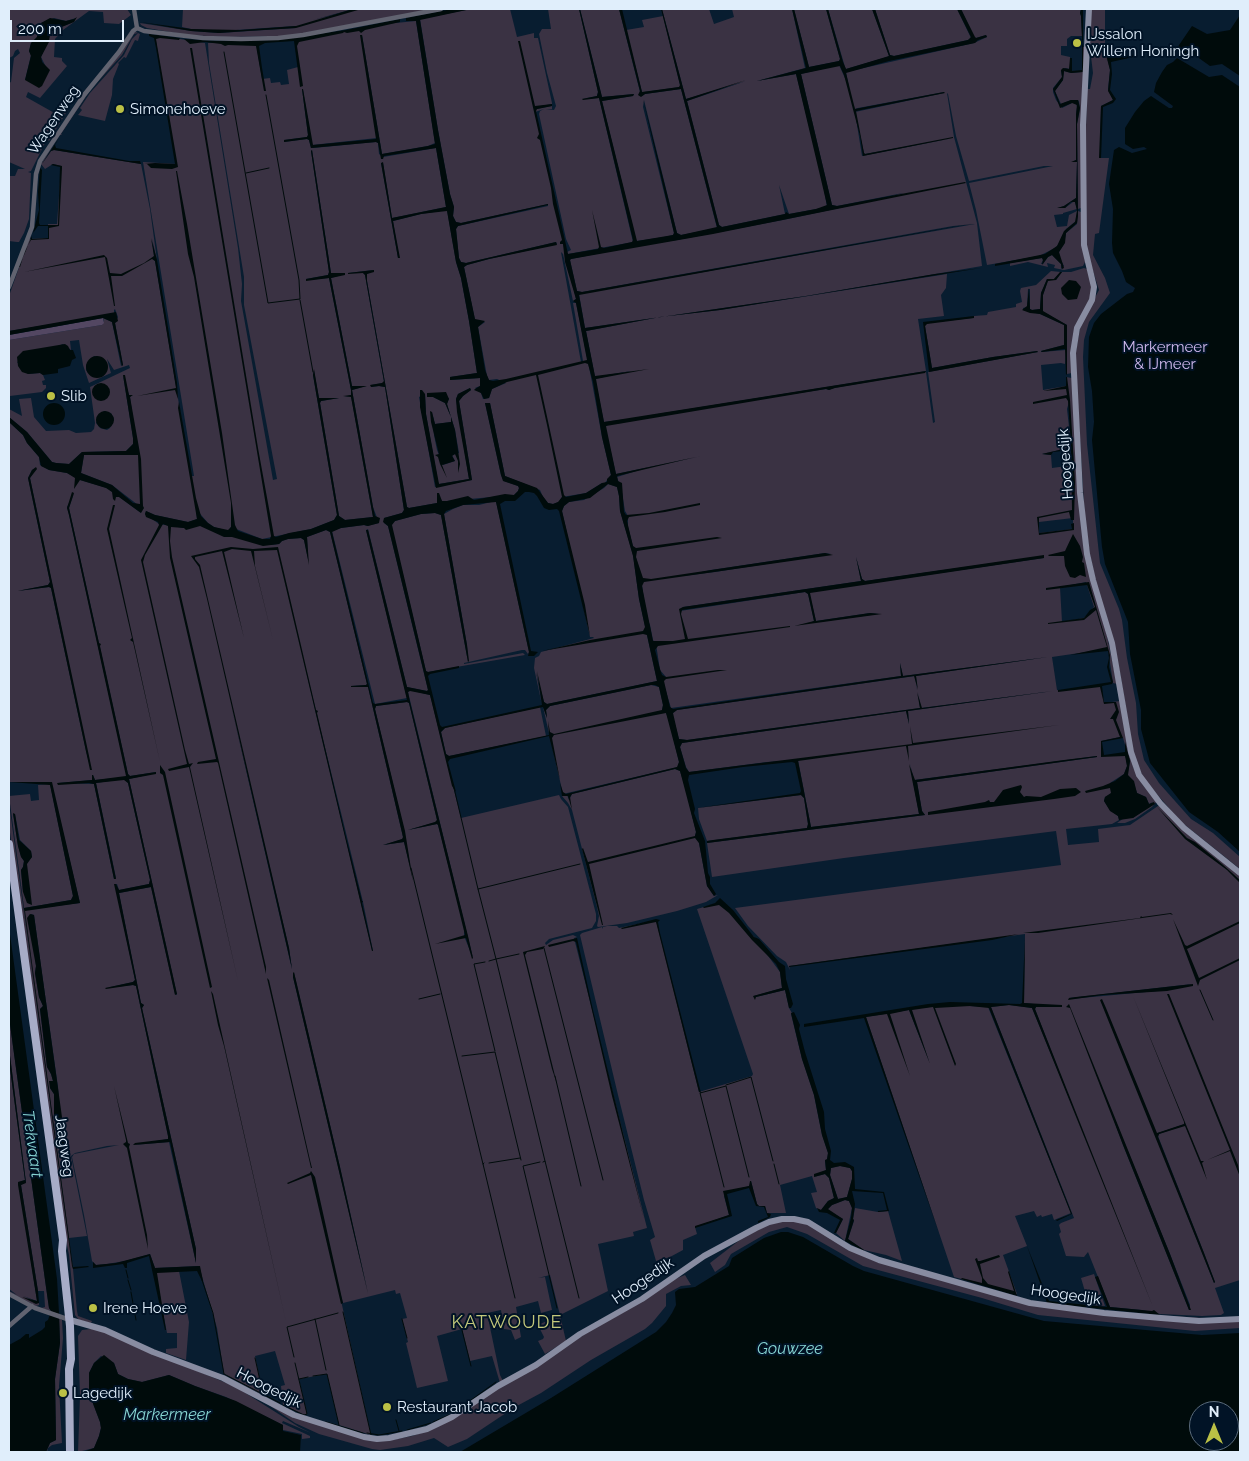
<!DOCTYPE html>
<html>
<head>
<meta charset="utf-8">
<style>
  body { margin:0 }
  #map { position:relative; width:1249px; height:1461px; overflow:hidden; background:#081d30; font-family:Raleway,sans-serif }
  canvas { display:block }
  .frame { position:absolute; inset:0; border:10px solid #e0eefb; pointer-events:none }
  .north { position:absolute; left:1189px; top:1401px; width:50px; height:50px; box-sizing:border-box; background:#011326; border:1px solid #5a6b7b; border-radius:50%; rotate:0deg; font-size:14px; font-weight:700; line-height:20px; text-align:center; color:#e0eefb }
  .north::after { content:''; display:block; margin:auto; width:18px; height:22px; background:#bbc045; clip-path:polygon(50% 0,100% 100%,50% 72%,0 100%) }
  .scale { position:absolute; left:10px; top:20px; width:114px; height:22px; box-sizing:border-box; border:2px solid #e0eefb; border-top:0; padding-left:6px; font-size:15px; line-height:18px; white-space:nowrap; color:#e0eefb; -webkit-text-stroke:4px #011326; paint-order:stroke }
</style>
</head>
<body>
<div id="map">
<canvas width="1249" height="1461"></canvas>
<div class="frame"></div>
<div class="north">N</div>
<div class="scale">200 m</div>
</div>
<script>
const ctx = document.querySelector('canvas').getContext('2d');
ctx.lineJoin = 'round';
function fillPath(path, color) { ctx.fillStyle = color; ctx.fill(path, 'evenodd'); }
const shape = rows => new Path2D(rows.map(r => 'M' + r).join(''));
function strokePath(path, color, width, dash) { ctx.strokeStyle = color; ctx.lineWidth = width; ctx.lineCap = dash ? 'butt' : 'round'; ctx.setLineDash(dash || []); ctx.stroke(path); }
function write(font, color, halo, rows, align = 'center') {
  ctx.font = font + ' Raleway,sans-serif'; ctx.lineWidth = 4; ctx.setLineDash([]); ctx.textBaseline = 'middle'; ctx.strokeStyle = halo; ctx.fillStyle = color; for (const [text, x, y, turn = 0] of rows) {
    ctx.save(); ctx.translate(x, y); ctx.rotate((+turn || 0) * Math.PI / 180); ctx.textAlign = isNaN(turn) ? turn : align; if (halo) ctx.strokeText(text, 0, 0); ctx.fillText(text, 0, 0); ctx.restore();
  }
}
fillPath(shape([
  [10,9,127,9,131,15,119,24,104,23,103,12,89,11,63,30,55,39,54,57,62,58,62,61,67,66,40,98,28,92,26,97,58,115,62,107,69,108,49,141,48,140,45,143,31,171,28,172,31,173,29,219,24,233,19,242,17,242,9,241,9,176,15,176,18,169,25,169,9,162,9,83,11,82,14,58,20,53,18,49,15,51,13,56,9,58],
  [54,18,66,21,76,18,71,23,52,31,41,57,46,67,25,80,31,55,29,51,31,43,37,37,41,23],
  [183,9,353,9,313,20,358,9,434,9,289,36,226,37,187,35,147,28,141,25,140,23,191,31,219,33,296,28,295,26,221,31,191,29,182,27],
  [471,9,510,9,517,37,534,33,534,38,538,38,552,103,552,104,535,107,537,109,552,106,552,109,546,109,554,110,556,106,547,73,539,34,542,29,551,29,548,9,579,9,598,92,597,96,582,99,599,98,633,242,568,254,567,252,571,250,566,239,539,114,540,111,544,109,535,112,564,241,560,242,563,243,576,299,573,301,563,254,561,252,581,362,583,361,573,303,576,303,591,377,602,437,611,475,604,484,602,483,586,493,562,497,559,502,553,504,548,503,543,497,540,490,505,476,490,403,485,403,501,475,504,481,518,486,519,488,518,491,514,495,447,501,442,501,437,493,437,503,409,508,407,507,367,281,367,274,374,270,348,273,363,273,365,275,384,382,383,383,371,385,371,387,379,386,385,387,404,510,402,513,384,518,384,523,388,526,428,690,427,691,407,687,368,529,366,530,407,698,375,704,332,531,341,528,364,525,367,526,379,523,373,507,352,390,366,386,352,386,331,278,345,274,331,273,312,150,311,151,329,272,328,275,306,279,306,280,329,278,351,390,351,395,344,397,351,396,373,517,345,520,339,516,320,403,321,401,339,398,319,398,314,371,313,375,337,515,334,520,311,529,262,539,231,527,228,531,214,527,208,523,196,509,197,519,188,522,155,515,146,511,145,514,159,524,184,528,200,525,270,545,279,544,282,541,288,539,301,538,304,540,308,559,307,537,326,530,330,532,367,684,366,685,351,686,351,687,368,687,403,837,403,839,383,845,404,842,411,871,404,830,375,709,376,706,407,702,409,703,437,820,436,822,408,830,437,824,438,825,464,927,464,936,473,958,408,692,410,690,430,695,461,818,559,795,561,799,568,807,596,914,596,921,592,928,549,939,545,943,546,945,553,940,573,935,577,937,574,938,647,1228,633,1232,634,1236,598,1244,608,1291,560,1315,566,1341,545,1354,538,1341,543,1339,544,1337,538,1325,560,1315,550,1275,538,1278,545,1277,552,1310,541,1313,538,1301,516,1307,521,1337,515,1340,511,1330,504,1329,501,1310,487,1313,500,1375,503,1381,500,1383,492,1356,470,1361,462,1329,437,1336,448,1381,417,1388,406,1343,408,1342,402,1319,407,1318,400,1293,396,1294,395,1290,343,1303,336,1278,371,1435,339,1425,327,1374,299,1379,307,1414,304,1415,283,1405,281,1386,285,1385,275,1351,255,1356,263,1395,224,1374,217,1328,199,1266,155,1268,150,1254,125,1261,107,1264,96,1265,92,1261,84,1215,72,1157,74,1154,119,1145,107,1146,75,1153,71,1156,87,1236,69,1238,24,910,80,903,51,782,9,782,10,781,9,422,23,435,27,443,39,457,40,465,49,470,67,473,80,480,107,488,141,513,138,505,112,485,81,473,84,455,138,455,130,397,132,395,129,395,123,375,133,438,133,444,126,451,82,452,69,464,56,463,52,462,27,432,9,417,9,409,22,416,19,399,31,398,34,417,46,431,69,430,76,433,91,432,94,429,95,423,90,387,130,368,129,365,114,370,107,359,111,373,89,383,83,365,79,340,70,341,71,350,63,344,17,362,28,374,40,373,43,375,45,380,42,381,43,385,46,385,46,388,42,392,10,396,9,340,102,325,104,321,103,318,112,322,121,366,123,365,115,323,118,317,115,309,114,310,114,314,9,331,9,296,29,239,48,238,48,224,57,224,61,166,53,164,45,169,41,164,58,137,42,164,51,151,54,150,141,164,150,209,157,260,152,239,154,256,153,259,155,261,191,476,194,476,143,162,176,164,155,35,205,43,238,248,242,284,241,301,248,340,273,480,277,479,244,305,244,277,209,63,208,43,256,43,262,79,270,78,271,83,280,82,281,85,289,84,287,70,298,67,295,40,385,24,416,21,435,143,428,146,382,154,362,35,361,36,377,138,312,145,303,90,302,89,308,135,307,137,284,140,284,142,307,139,309,140,311,148,313,148,376,142,378,143,379,154,383,157,436,148,446,207,392,218,383,163,381,163,398,258,399,258,393,221,421,214,447,210,456,262,461,278,469,321,477,373,450,377,450,380,480,378,480,386,475,388,481,393,483,399,489,398,492,389,506,383,497,379,489,380,487,376,478,327,485,322,475,320,464,267,467,265,489,259,557,244,556,242,466,263,461,262,459,258,456,229,458,226,548,206,548,204,461,223,456,222,453,216,454,207,450,194,438,130,420,19],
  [94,356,102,358,106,371,99,377,88,373,86,370,86,365],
  [470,388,471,390,463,396,459,401,472,480,435,487,419,397,425,394,426,414,438,482,439,484,469,479,456,399,458,394],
  [433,397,449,398,447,404,455,430,459,453,452,455,455,461,443,465,437,450,434,435,432,412,435,424,451,422,451,417,445,403],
  [104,411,111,413,114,419,110,428,107,430,100,428,96,423,98,415],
  [36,468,30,478,91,770,86,751,51,588,49,587,18,591,48,585,50,582,28,478,32,470],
  [74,493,69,508,128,774,130,776,156,772,156,773,129,779,177,995,175,994,151,887,119,893,141,1003,144,1005,142,1008,196,1249,196,1263,169,1142,133,1145,168,1139,168,1136,136,986,133,985,106,988,133,982,135,980,115,884,117,884,119,890,149,884,150,880,128,783,124,779,96,783,116,878,114,879,94,784,58,783,92,780,92,775,93,775,95,780,127,777,69,515,67,507],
  [302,654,363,902,373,951,372,950],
  [231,705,289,948,292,969,290,961],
  [31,914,34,915,41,966,58,1087,63,1151,60,1130,54,1118,54,1094,50,1088,53,1081,51,1074,47,1067,40,1009,43,1006,39,997,35,973,36,966],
  [294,973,340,1167,368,1293,293,977],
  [580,9,619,9,640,92,639,95,642,96,645,94,681,89,717,228,681,235,677,233,644,100,643,107,674,233,673,235,664,237,637,241,636,240,602,101,633,96,634,94,602,97],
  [662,9,709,9,714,24,734,17,732,9,792,9,805,68,757,81,796,74,822,178,827,207,789,214,779,185,785,214,722,227,719,225,687,101,746,81,686,99],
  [794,9,826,9,840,59,839,61,809,67],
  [828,9,872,9,889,56,887,57,846,69,845,67],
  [875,9,957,9,971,38,968,40,894,56,890,55],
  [961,9,1081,9,1080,13,1081,16,1082,36,1071,36,1067,39,1067,46,1061,46,1061,55,1070,57,1070,69,1065,68,1061,71,1062,77,1053,88,1053,92,1056,100,1062,108,1072,103,1076,103,1077,107,1076,115,1076,160,1074,161,1077,162,1076,198,1064,206,1058,208,1065,208,1073,202,1075,202,1077,209,1063,213,1063,214,1054,215,1057,227,1067,226,1069,215,1077,211,1076,221,1066,229,1059,244,1055,248,1039,256,987,265,976,210,969,183,1053,166,1044,166,969,181,956,136,948,94,947,93,954,137,977,223,982,266,806,296,585,328,579,294,975,224,953,226,582,292,577,291,570,260,571,259,636,246,677,240,783,220,886,198,903,193,837,206,832,205,801,74,839,65,849,87,846,72,974,43,987,37,986,35,976,38,974,37],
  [944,92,944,93,855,112,864,153,865,154,953,138,862,156,854,106,855,109,858,108],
  [1091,9,1105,9,1105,48,1110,70,1108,89,1113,100,1101,106,1100,158,1109,158,1099,233,1095,234,1093,255,1105,278,1110,293,1089,322,1084,340,1083,357,1087,444,1100,563,1119,609,1122,620,1127,658,1136,703,1138,734,1144,760,1159,783,1191,819,1213,833,1240,857,1240,869,1180,821,1144,779,1134,757,1120,673,1092,568,1085,520,1075,358,1077,331,1099,290,1086,249,1085,163,1087,89,1090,89,1093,73,1090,48],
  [663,16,680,85,680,87,644,92,642,92,626,30,644,27,642,20],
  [136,32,140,34,138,41,135,40,126,58,124,57,118,63,119,64,113,79,112,95,105,121,78,115,82,110,80,108,90,93,124,55,132,39,138,33,134,34,122,55,91,89,61,134,62,135,59,135,85,96,133,33],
  [1083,47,1087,47,1081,208,1078,209,1077,124,1080,109,1079,102,1078,100,1071,100,1061,104,1055,91,1063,80,1064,71,1071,73,1082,72],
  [1078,211,1081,212,1085,262,1083,266,1064,270,1054,268,1055,265,1047,263,1048,267,1028,262,1010,266,1010,263,1042,258,1043,260,1041,264,1043,264,1048,257,1052,255,1061,264,1061,269,1064,266,1059,256,1059,252,1064,244,1066,233,1077,224],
  [1084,268,1087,269,1092,285,1090,299,1083,312,1072,373,1067,374,1067,325,1043,312,1043,295,1048,280,1056,280,1062,272,1071,272],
  [1051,271,1061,272,1054,279,1047,279,1041,293,1040,309,1032,310,1030,309,1030,289,1028,289,1027,307,1023,308,1023,310,1040,314,1064,325,1064,345,1041,351,1041,352,1066,350,1065,364,1061,363,1041,365,1043,390,1066,386,1066,377,1072,378,1080,506,1117,684,1113,683,1108,649,1093,651,1052,657,1057,690,1061,691,1101,685,1104,703,1120,701,1128,749,1134,769,1143,785,1157,801,1152,807,1135,819,1125,823,1117,823,1124,818,1133,818,1153,802,1149,804,1146,797,1137,793,1136,790,1127,777,1130,761,1123,738,1120,737,1101,741,1101,756,1125,756,1126,758,1127,766,1124,774,1110,783,1112,793,1105,797,1104,801,1110,810,1118,816,1119,820,1112,824,1066,829,1068,845,1099,842,1098,829,1130,825,1158,806,1161,806,1240,875,1240,1280,1215,1288,1224,1313,1221,1315,1202,1316,1160,1314,1142,1310,1110,1307,1088,1252,1084,1257,1066,1256,1059,1234,1061,1232,1059,1225,1061,1223,1074,1218,991,1007,1009,1005,1032,1008,1074,1110,1035,1009,1036,1007,1062,1007,1024,1003,1025,934,789,966,790,970,786,962,777,956,748,926,735,908,1061,865,1056,831,844,858,712,877,707,843,925,815,922,811,917,782,1097,757,1097,756,914,780,910,764,919,814,811,827,798,760,767,762,689,772,686,767,680,747,682,743,906,711,909,724,908,711,1053,691,921,708,918,693,920,708,687,740,679,739,673,717,673,713,677,710,915,676,917,690,916,676,1048,657,903,676,900,663,901,676,671,708,663,681,666,677,660,670,656,644,653,640,650,625,646,616,641,577,628,527,628,516,625,511,622,493,617,477,646,468,707,455,616,474,605,427,609,424,622,423,627,419,604,422,595,379,631,371,595,377,586,331,660,317,720,310,947,274,946,288,941,295,944,316,918,319,926,371,645,416,826,389,829,390,834,388,926,372,933,423,935,422,928,372,1038,352,1037,351,993,357,932,368,925,326,927,323,973,318,974,316,987,315,988,312,1016,307,1016,304,1022,302,1020,291,1021,288,1036,285],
  [1069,402,1074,465,1052,468,1051,455,1042,454,1068,448,1071,445,1067,409],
  [1073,518,1073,529,1039,533,1039,522],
  [825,553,831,554,715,572,683,576,711,570],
  [1044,556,1044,558,809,592,816,621,870,613,878,614,810,623,814,621,808,594,805,592,680,611,683,607,861,581,856,557,862,579,865,581],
  [1086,582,1094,607,1084,618,1062,622,1060,587],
  [1192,984,1168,990,1070,999,1069,998],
  [1104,1093,1170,1254,1190,1305,1189,1310,1123,1145],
  [1185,1124,1195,1148,1185,1125,1159,1134,1158,1136,1204,1253,1215,1282,1214,1283,1155,1134],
  [608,484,617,487,619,496,620,511,633,555,639,599,657,681,547,704,544,702,536,672,542,705,534,668,535,658,539,656,541,652,594,638,593,637,590,637,562,511,564,506,569,502,584,500,604,488],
  [491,502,496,502,497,506,529,652,528,654,525,650,522,650,464,663,464,664,523,653,525,655,428,672,426,671,391,525,395,521,421,514,435,513,441,515,468,662,467,645,444,514,453,509,463,505,479,505],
  [651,685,659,687,663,705,662,710,666,713,669,720,679,762,678,767,563,794,543,707,547,718,546,710,550,706],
  [540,707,546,736,449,756,446,754,441,732,445,728],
  [675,769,680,771,686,790,696,832,695,836,699,843,707,886,714,896,718,895,706,902,677,911,627,923,598,927,597,926,599,916,597,907,572,810,568,803,562,796,567,795,569,800,572,794],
  [50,784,73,896,71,900,24,908,9,796,30,794,31,801,39,800,38,785],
  [13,814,15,814,20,840,31,851,32,857,27,862,27,872,23,892,21,870,23,867,24,861,21,856,18,846],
  [801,795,804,798,808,824,807,828,707,841,699,819,698,808],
  [9,803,73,1269,77,1311,78,1316,92,1321,91,1323,79,1320,75,1315,69,1255,63,1226,9,825],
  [720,900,754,937,780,972,782,988,754,996,756,997,785,990,789,1008,792,1013,791,1014,802,1059,814,1095,822,1135,828,1153,827,1160,825,1161,826,1170,814,1177,825,1174,829,1178,834,1198,828,1201,821,1210,816,1208,811,1193,817,1192,812,1176,780,1185,786,1213,767,1213,765,1206,759,1206,757,1204,751,1181,750,1182,750,1186,729,1191,724,1196,729,1215,695,1227,697,1234,683,1240,683,1250,670,1257,656,1261,650,1240,655,1237,644,1200,618,1095,580,935,582,933,602,927,603,929,603,927,607,926,617,926,619,928,656,920,699,1092,752,1076,753,1074,698,912,697,909,714,904],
  [949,1005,988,1007,1071,1213,1054,1220,1052,1214,1042,1217,1041,1215,1037,1217,1034,1211,1015,1216,1027,1246,1003,1255,1017,1294,954,1277,866,1017,909,1010,930,1064,910,1009],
  [9,1017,46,1287,49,1308,51,1311,41,1308,45,1307,44,1291,38,1291,21,1185,26,1182,9,1048],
  [9,1061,25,1180,19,1182,37,1301,23,1296,39,1303,39,1305,36,1306,9,1292,9,1291,17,1295,9,1289],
  [840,1166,850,1168,852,1171,852,1179,847,1197,838,1199,830,1175,831,1168],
  [845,1200,849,1201,852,1208,845,1241,836,1233,843,1219,827,1210,832,1205],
  [855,1208,878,1212,888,1211,902,1261,886,1255,864,1250,848,1239,854,1221,853,1219],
  [788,1220,804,1222,852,1250,1064,1310,1240,1320,1240,1328,1195,1331,1038,1315,982,1298,863,1266,807,1234,787,1227,769,1232,731,1254,725,1265,715,1272,710,1263,745,1236,772,1223],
  [179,1271,189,1322,186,1360,166,1353,166,1349,177,1348,177,1333,167,1333,156,1275,157,1272],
  [1094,1274,1105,1306,1089,1305,1081,1278],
  [685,1275,691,1285,681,1286,666,1294,666,1306,652,1323,645,1329,591,1360,541,1393,515,1407,467,1439,448,1447,434,1438,408,1446,380,1450,372,1449,319,1434,295,1423,266,1403,337,1431,392,1440,412,1436,430,1430,670,1281],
  [59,1318,62,1320,63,1338,59,1386,62,1443,52,1445,48,1448,47,1452,46,1452,50,1443,56,1440,55,1379,60,1343],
  [91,1329,96,1329,236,1387,299,1427,311,1433,283,1421,282,1423,310,1436,310,1438,302,1439,302,1434,283,1430,283,1425,226,1397,195,1386,169,1375,142,1382,128,1379,118,1374,114,1363,101,1356,94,1363,89,1373,89,1393,100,1422,101,1428,99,1436,94,1448,78,1452,80,1396,78,1336,82,1330]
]), '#3a3243');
fillPath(shape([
  [103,318,104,323,102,325,9,340,9,335]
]), '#534762');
fillPath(shape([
  [353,9,370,9,358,10,296,28,247,31,219,33,191,31,140,22,191,29,241,30,296,26],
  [452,9,471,9,420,20,438,130,450,194,454,207,453,216,456,222,461,223,548,204,548,205,458,226,456,229,459,258,461,262,466,263,556,242,557,245,489,259,467,265,464,267,475,319,485,321,478,327,485,370,489,380,493,381,506,379,587,360,576,303,573,301,576,299,565,262,563,244,560,244,560,242,562,240,553,204,551,188,540,140,537,138,539,134,518,41,520,41,535,106,552,104,552,106,537,109,536,111,568,254,598,249,599,247,592,210,601,247,604,248,632,242,633,240,599,98,583,100,582,99,597,96,598,92,579,9,580,9,602,97,634,94,633,96,602,101,637,241,673,235,674,233,643,99,677,233,681,235,717,227,681,89,645,94,641,97,638,95,640,91,619,9,622,9,642,92,679,87,680,85,661,9,662,9,686,99,746,80,687,101,719,225,722,227,785,214,786,212,789,214,816,209,827,205,796,74,757,81,806,68,792,9,794,9,809,67,839,61,840,59,826,9,828,9,843,62,846,69,889,56,872,9,875,9,890,55,894,56,968,40,971,37,957,9,961,9,975,37,976,38,986,35,987,37,978,40,975,43,889,61,846,73,855,109,944,92,945,93,856,111,864,153,865,154,953,137,953,138,863,156,860,136,844,75,840,66,801,74,832,205,837,206,965,182,966,183,713,234,571,259,570,260,577,291,582,292,975,223,579,295,585,328,806,296,935,274,981,268,720,310,660,317,586,331,595,376,649,369,596,379,604,422,926,371,925,373,835,388,829,390,826,389,606,426,616,474,696,457,617,476,618,481,622,483,624,512,626,515,649,513,700,503,700,505,665,512,629,517,627,521,633,546,636,548,717,537,722,538,637,551,636,557,643,578,651,579,825,553,833,555,644,582,642,586,653,641,673,641,685,639,679,609,683,607,861,581,856,557,862,579,865,581,1044,555,1044,558,810,593,816,621,870,613,882,614,794,626,814,621,808,594,805,592,682,610,681,614,688,639,790,626,790,627,658,646,655,650,660,669,662,675,666,677,718,670,727,670,666,679,664,681,670,707,673,709,901,676,900,663,903,676,1048,657,916,676,918,690,914,676,677,710,673,713,679,739,687,740,920,708,917,692,922,708,1053,691,908,711,909,724,906,711,682,743,680,747,686,768,689,772,912,744,910,726,913,743,1059,725,908,746,909,761,906,746,798,761,811,827,919,814,909,764,915,780,1064,760,1097,756,1097,757,917,782,922,811,925,815,707,843,707,841,713,840,807,828,808,824,804,798,801,795,697,808,800,793,801,791,795,763,792,762,743,767,689,775,688,780,695,809,694,813,705,841,708,873,710,877,710,884,716,894,714,896,707,886,699,843,695,838,589,864,603,925,602,925,582,849,583,848,588,862,695,836,696,832,680,771,675,769,572,794,570,797,572,810,568,796,562,796,560,783,563,792,566,794,677,767,679,762,666,713,554,735,552,738,560,780,549,736,450,759,448,762,456,792,452,786,430,695,410,691,408,692,410,702,468,936,473,958,472,959,466,938,435,944,465,935,438,825,437,824,408,830,435,822,437,820,409,703,407,702,376,706,375,709,405,831,413,881,404,842,383,845,402,839,403,837,368,687,351,687,351,686,366,685,367,684,330,532,326,530,307,537,309,565,304,540,301,538,288,539,282,541,279,544,263,546,232,537,224,537,200,526,186,530,184,528,171,527,170,541,172,557,266,967,266,974,218,763,217,762,197,764,198,762,216,759,170,558,168,526,163,524,145,555,143,562,185,750,189,764,193,763,190,767,238,981,189,767,169,771,168,769,187,764,141,560,159,525,158,522,146,517,145,514,146,511,155,515,188,522,197,519,178,408,179,402,196,498,201,516,208,523,214,527,228,530,231,527,231,503,194,277,188,254,176,171,177,171,187,224,222,433,235,525,238,531,262,539,270,539,271,536,190,48,192,48,209,151,258,448,274,536,276,537,289,533,311,529,334,520,337,515,313,375,314,369,319,398,339,398,321,401,320,403,339,516,345,520,373,517,351,397,343,396,351,395,351,390,329,278,306,281,306,279,328,275,329,272,311,151,312,150,331,273,345,273,345,275,331,278,352,386,367,386,352,390,373,507,375,516,380,518,379,523,368,526,364,525,341,528,332,532,373,703,375,704,407,700,366,530,368,530,407,687,427,691,428,690,424,673,390,534,388,526,383,522,384,518,402,513,404,510,385,387,379,386,371,387,370,385,382,383,384,381,365,275,363,273,348,274,348,273,374,270,374,272,367,274,367,281,407,507,409,508,437,503,437,493,439,493,442,501,447,501,468,496,474,500,505,494,514,495,518,491,519,488,518,486,503,481,501,475,485,403,490,403,505,476,537,488,548,503,553,504,558,502,562,497,547,425,536,375,507,382,492,389,489,398,484,399,481,393,474,390,475,389,480,386,480,378,450,380,450,377,477,373,469,321,461,278,456,262,447,211,421,214,393,221,400,258,398,258,381,163,383,162,392,218,446,207,436,148,384,156,383,159,381,159,378,143,376,142,311,148,309,140,307,139,284,142,284,140,307,137,308,135,302,89,303,89,313,145,376,139,360,35,362,35,382,154,428,146,435,144,416,21,406,21,406,18],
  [585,363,588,364,593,382,602,437,611,475,607,479,607,482,602,483,586,493,566,497,564,495,538,375],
  [608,484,617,487,619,496,620,511,633,556,639,599,645,627,643,631,590,640,542,651,643,634,647,635,657,681,547,704,544,702,537,671,542,705,442,727,440,725,428,676,430,674,459,668,459,666,428,672,426,671,392,525,395,521,421,514,435,513,441,515,468,662,469,661,467,645,444,514,446,511,463,505,496,502,529,652,528,656,534,656,538,652,531,651,500,504,505,501,515,501,525,492,529,492,534,493,537,496,544,508,549,510,557,509,559,511,590,636,585,605,562,511,564,506,569,502,590,498],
  [651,685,655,685,659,687,663,705,662,710,554,734,550,732,548,721,549,735,449,756,446,754,441,732,445,728,543,707,547,718,546,710,550,706],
  [1081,9,1083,9,1083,72,1071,73,1064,71,1063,80,1055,91,1060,104,1071,100,1078,100,1080,108,1077,124,1078,216,1077,223,1066,233,1065,243,1059,252,1064,268,1062,269,1061,264,1052,255,1048,257,1042,265,1043,260,1042,258,995,266,995,264,1045,254,1057,246,1064,231,1075,222,1077,211,1075,202,1071,202,1065,208,1057,208,1064,206,1076,198,1077,162,1071,162,1076,160,1076,115,1077,105,1072,103,1060,108,1053,89,1062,77,1061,70,1063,68,1069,69,1070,58,1072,58,1072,71,1082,70,1082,38,1081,16,1080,13],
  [1240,15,1240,76,1222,64,1210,66,1196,56,1189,56,1177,48,1192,26,1207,34,1230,30],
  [77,17,74,22,54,30,50,33,49,42,41,57,42,62,50,70,42,86,39,88,25,80,31,56,29,51,31,43,37,37,41,23,50,18,66,21,74,19],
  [400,19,400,22,365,30,361,33,359,31,347,33,344,32,343,33,299,42,297,46,303,86,300,87,294,41,265,43,259,46,262,68,266,91,264,91,256,46,228,45,225,46,221,44,205,42,190,44,184,39,217,41,277,40,346,30],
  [149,34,180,38,179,40,160,38,156,39,178,167,172,169,151,168,147,164,144,164,155,163,175,164,156,48,154,38,149,36],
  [1135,54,1138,56,1111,62,1112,74,1110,90,1116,99,1113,103,1103,107,1101,158,1099,158,1101,106,1113,100,1108,91,1110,70,1106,55,1109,55,1112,58],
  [1177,58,1209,77,1222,75,1240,87,1240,852,1218,832,1189,812,1150,763,1141,729,1141,710,1130,654,1128,622,1105,564,1102,547,1092,440,1094,422,1092,391,1088,367,1089,337,1094,323,1101,314,1127,294,1133,292,1135,288,1126,282,1122,271,1113,253,1112,243,1113,209,1109,184,1114,150,1119,147,1132,153,1147,149,1144,147,1133,149,1125,144,1125,128,1135,112,1144,101,1151,96,1169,108,1172,108,1173,106,1154,92,1156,83,1162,72,1167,65,1173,62],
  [59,138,55,145,56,148,129,161,140,161,141,164,54,150,51,151,42,164],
  [53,164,62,166,62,168,59,226,49,228,49,239,31,240,25,251,20,267,19,267,32,236,32,239,48,238,48,226,38,226,33,233,39,210,38,192,40,168,42,170,39,223,40,225,58,225,60,167,51,165],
  [151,238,157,260,177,383,178,399,175,390,137,396,176,388,155,261,152,259,122,276,111,276,115,306,114,306,105,257,24,272,104,255,107,258,110,273,121,274,144,263,154,256],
  [1060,272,1062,272,1056,280,1048,281,1043,295,1043,311,1067,325,1067,374,1066,375,1065,349,1042,352,1041,351,1064,345,1064,325,1040,314,1030,313,1022,310,1027,306,1029,288,1030,309,1032,310,1040,309,1041,293,1047,279,1054,279],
  [1069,280,1076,281,1081,287,1077,299,1068,300,1062,294,1061,288],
  [116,312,118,321,115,323,123,365,122,366,112,322,103,318,9,335,9,331],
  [974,316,974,318,927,324,925,326,932,368,993,357,1037,351,1038,352,929,372,923,322],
  [65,344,68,346,70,350,73,350,76,358,72,360,70,366,58,369,58,373,43,375,40,373,28,374,22,372,18,366,17,357,23,351],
  '86 367a11 11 0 1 1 22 0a11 11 0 1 1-22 0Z',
  [123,375,125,375,129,395,133,395,130,397,141,459,143,506,144,508,141,513,119,497,116,497,115,501,113,499,112,492,106,488,80,480,74,489,75,478,67,473,49,470,41,466,39,457,27,443,23,435,9,422,9,417,27,432,52,462,56,463,69,464,82,452,126,451,133,444,133,438],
  [84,455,138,455,140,504,133,503,112,485,81,473],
  [1066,377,1067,377,1070,400,1075,482,1074,520,1071,520,1069,512,1039,518,1039,533,1072,529,1071,524,1074,523,1074,530,1039,535,1037,517,1072,510,1071,450,1053,452,1051,455,1042,454,1068,448,1071,445,1068,401,1066,398,1033,404,1033,402,1067,395,1066,389,1043,391,1066,386],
  '92 392a9 9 0 1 1 18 0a9 9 0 1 1-18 0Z',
  [470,388,471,390,463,396,459,401,472,480,436,488,420,407,420,390,422,390,425,394,426,414,439,484,469,479,457,412,456,399,458,394],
  [446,392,449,399,447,404,455,430,460,464,458,473,458,461,455,454,452,456,455,461,442,465,447,478,440,464,438,457,435,455,439,454,431,422,430,411,432,412,435,424,451,422,451,417,445,403,433,397,427,397,427,393],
  '43 414a11 11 0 1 1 22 0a11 11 0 1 1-22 0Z',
  '96 420a9 9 0 1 1 18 0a9 9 0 1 1-18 0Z',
  [36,467,37,469,30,478,92,770,90,770,51,588,49,587,17,591,48,585,50,582,28,478,32,470],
  [72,492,74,493,69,508,99,643,101,644,100,646,128,774,130,776,156,772,156,774,129,779,177,994,175,995,151,887,119,893,141,1003,144,1005,142,1008,196,1249,196,1263,170,1142,133,1145,135,1143,168,1139,168,1136,136,986,133,985,106,989,105,988,133,982,135,980,114,884,116,884,119,890,149,884,150,880,128,783,124,780,96,783,116,879,114,879,94,784,89,783,58,785,57,783,92,780,92,775,93,775,95,780,126,776,69,515,67,508],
  [113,505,115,505,109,529,160,762,133,642,130,640,132,638,107,529],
  [1073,534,1080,546,1083,557,1082,562,1084,563,1086,577,1080,575,1075,578,1070,577,1065,566,1064,556,1049,556,1048,555,1065,551],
  [231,547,253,549,278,547,303,654,316,710,318,711,317,713,345,833,362,901,363,901,362,903,373,951,372,951,277,550,254,551,255,566,273,640,251,551,232,549,224,552,244,638,222,551,195,557,195,559,200,565,289,948,292,969,207,599,199,567,191,556],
  [1089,582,1110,655,1109,667,1113,682,1112,684,1102,686,1104,702,1116,702,1119,712,1116,720,1123,738,1102,742,1104,755,1125,752,1125,742,1130,761,1128,775,1134,781,1137,793,1146,797,1149,804,1154,802,1155,804,1133,818,1119,820,1118,816,1110,811,1104,801,1105,797,1111,793,1110,788,1086,793,1085,791,1103,786,1115,781,1124,774,1127,766,1125,756,1101,757,1101,741,1120,737,1113,719,1110,719,1116,710,1114,703,1104,704,1100,687,1058,692,1058,690,1111,682,1107,667,1109,658,1108,651,1070,655,1107,647,1096,610,1084,620,1048,624,1048,623,1084,618,1090,610,1095,607,1087,585,1046,590,1046,588],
  [160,765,165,772,212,987,210,988,163,775,160,773],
  [9,782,52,782,80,903,25,911,73,1267,88,1266,89,1267,73,1269,72,1266,9,797,24,908,71,900,73,896,50,785],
  [1021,785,1022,787,1020,792,1024,797,1026,796,1041,797,1060,789,1076,788,1081,792,1075,796,1054,799,928,815,928,812,934,811,985,802,989,800,990,802,994,802,1003,790],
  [1157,807,1187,838,1195,842,1222,864,1240,880,1240,883,1227,870,1185,839],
  [13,813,15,814,19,840,31,851,32,857,27,864,32,905,27,903,23,892,21,870,23,867,24,861,21,857,18,846],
  [720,898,733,910,754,937,759,939,779,962,785,966,786,979,793,1004,791,1008,789,1008,785,990,756,997,755,1000,753,996,782,988,780,972,776,964,752,940,729,913,719,905,704,908,703,907,715,903],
  [1171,913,1173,915,1170,914,1038,933,1023,933,1140,918,1141,916,1142,917],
  [30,914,34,915,66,1146,63,1151,60,1152,57,1137,61,1136,54,1118,54,1094,50,1088,49,1081,53,1081,51,1074,47,1067,40,1009,43,1006,39,997,35,973,36,966,27,918],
  [656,919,660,920,658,922,660,933,701,1093,699,1092,656,922,622,929,621,928],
  [1173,919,1185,945,1187,946,1240,921,1240,923,1187,949,1199,978,1240,958,1240,960,1200,980,1198,986],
  [9,927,57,1279,59,1313,60,1343,55,1379,56,1440,50,1443,46,1452,9,1452,9,1345,20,1339,26,1334,29,1334,29,1338,42,1330,45,1327,45,1322,48,1320,51,1311,49,1308,46,1287,9,1017],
  [1019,934,992,940,789,967,789,966],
  [577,938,593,1010,644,1219,612,1096,576,942,573,941,549,947,548,945],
  [1025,938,1024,1003,1062,1005,1062,1007,1036,1007,1035,1009,1153,1307,1032,1008,1009,1005,991,1007,1072,1214,1057,1221,1056,1220,1071,1214,989,1008,970,1006,935,1008,956,1064,955,1066,933,1007,912,1010,930,1064,909,1010,890,1014,910,1076,887,1014,866,1017,939,1233,864,1018,804,1027,804,1024,928,1004,950,1002,1020,1004,1022,1003],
  [545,946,543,949,527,952,525,955,557,1084,552,1069,523,952],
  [294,972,340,1167,368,1294,293,977,293,973],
  [267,978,269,980,310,1160,312,1168,311,1168],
  [1193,984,1193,986,1167,991,1103,995,1068,1000,1069,998,1076,997],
  [211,991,213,994,286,1322,224,1046,218,1025],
  [1167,994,1169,994,1178,1016,1238,1165,1240,1177,1230,1151,1207,1160,1230,1150],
  [1133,996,1201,1161,1204,1161,1202,1163,1207,1180,1185,1126,1159,1134,1158,1137,1204,1253,1215,1282,1214,1283,1100,1000,1102,999,1106,1008,1157,1133,1184,1124,1184,1122],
  [1069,1004,1170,1254,1191,1310,1189,1310,1123,1145,1070,1008,1066,1007],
  [794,1012,800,1025,799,1029,805,1052,824,1112,825,1129,831,1151,830,1160,834,1163,845,1162,854,1167,855,1189,884,1192,889,1211,878,1212,878,1211,887,1210,883,1193,852,1191,855,1204,853,1219,854,1220,848,1239,864,1250,864,1251,845,1241,851,1218,852,1208,849,1201,845,1200,832,1205,828,1209,843,1219,836,1233,834,1233,840,1220,827,1213,819,1212,817,1208,821,1210,828,1201,834,1198,829,1178,825,1174,814,1177,814,1174,826,1170,825,1160,827,1159,828,1153,822,1135,814,1095,802,1059,791,1013],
  [840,1166,850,1168,852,1171,852,1179,847,1197,838,1199,830,1175,831,1168],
  [9,1048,26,1183,21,1185,38,1291,39,1303,36,1304,22,1297,37,1301,18,1185,18,1182,25,1180,9,1061],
  [114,1086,128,1143,130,1144,129,1147,147,1235,148,1249,127,1148,123,1144,126,1142,126,1140],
  [311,1171,315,1177,343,1303,341,1304,311,1175,288,1184,287,1183,310,1173],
  [750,1181,751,1181,757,1204,759,1206,765,1206,767,1213,771,1214,770,1217,758,1223,758,1221,768,1217,764,1207,756,1206,749,1188,727,1194,732,1216,695,1228,695,1226,729,1215,723,1191,749,1186],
  [781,1232,788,1232,803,1237,853,1266,864,1271,1044,1321,1202,1335,1240,1333,1240,1452,460,1452,551,1398,656,1332,666,1322,672,1313,676,1305,675,1292,679,1289,695,1287,729,1266,732,1258,764,1238],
  [1199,1411,1229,1411,1229,1441,1199,1441],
  [1027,1246,1049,1301,1107,1307,1095,1277,1098,1276,1110,1307,1152,1311,1154,1310,1160,1315,1047,1303],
  [150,1254,155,1268,200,1266,203,1281,202,1281,197,1271,157,1273,166,1330,165,1330,149,1256,127,1263,127,1268,125,1268,123,1264,93,1268,93,1262,96,1265,116,1263],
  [999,1255,1000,1257,980,1264,983,1278,988,1284,1014,1291,1008,1272,1009,1271,1017,1296,961,1279,962,1278,982,1283,982,1278,975,1259,977,1258,978,1261,980,1261],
  [104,1355,114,1363,118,1374,128,1379,142,1382,169,1375,195,1386,236,1401,283,1425,283,1431,301,1435,300,1452,83,1452,94,1448,99,1436,101,1428,100,1422,89,1393,89,1373,94,1363]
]), '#000b0b');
strokePath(shape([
  [224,52,268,303,300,299,299,280,266,95],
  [246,173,269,168],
  [300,300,313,372],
  [454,788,478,889],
  [411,868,483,1164],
  [544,948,603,1180],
  [519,954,496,959,545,1161],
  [489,961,496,959,478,889,580,864],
  [485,962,474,964,495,1051],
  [1200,990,1213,1020],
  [419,999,440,994],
  [462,1056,495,1052,521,1160],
  [555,1076,581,1186],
  [726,1085,751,1077,773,1161],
  [540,1162,523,1166,557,1308],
  [543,1162,545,1161,579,1298],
  [484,1163,483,1164,515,1298],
  [489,1163,520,1158],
  [774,1164,779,1184],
  [724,1187,700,1093,726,1086,749,1177],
  [126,1270,128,1278],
  [128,1280,131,1290],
  [202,1280,213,1313,224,1374,280,1403],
  [131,1292,136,1320],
  [343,1312,371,1435],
  [315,1319,326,1370],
  [402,1319,407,1338],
  [462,1330,471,1366],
  [294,1357,287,1327,338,1313],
  [255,1358,263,1394],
  [313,1376,327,1374,339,1425],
  [299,1379,308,1377],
  [467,1403,496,1382],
  [283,1405,304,1415,307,1414,295,1363],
  [451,1413,459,1408],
  [396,1420,399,1431],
  [326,1422,363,1433],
  [433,1422,449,1415],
  [407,1430,431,1423],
  [367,1433,379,1435,402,1431]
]), '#000b0b', 1);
strokePath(shape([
  [134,9,137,28],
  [137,28,144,31,203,38,241,39,278,38,303,35,441,9],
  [9,287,32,227,36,174,40,161,84,95,119,52,133,31,137,28],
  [9,1294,35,1308,70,1320],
  [9,1326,32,1306]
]), '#616370', 4.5);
strokePath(shape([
  [1089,9,1083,125,1084,245,1094,287,1092,300,1077,328,1073,353,1080,493,1087,554,1093,580,1112,643,1131,752,1139,775,1160,803,1184,828,1240,873],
  [70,1320,105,1330,153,1352,223,1378,294,1415,364,1437,377,1439,389,1438,427,1429,452,1417,498,1386,536,1365,580,1334,642,1299,704,1256,756,1228,769,1222,782,1219,794,1219,808,1222,850,1248,879,1260,1030,1303,1104,1313,1161,1318,1199,1321,1240,1319]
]), '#888ca1', 6);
strokePath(shape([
  [9,844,63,1240,62,1251,70,1326,71,1359,69,1369,70,1452]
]), '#a7acc7', 8);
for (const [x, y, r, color] of [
  [1077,43,5,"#bbc045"],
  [120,109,5,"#bbc045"],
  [51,396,5,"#bbc045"],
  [93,1308,5,"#bbc045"],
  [63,1393,5,"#bbc045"],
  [387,1407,5,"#bbc045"]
]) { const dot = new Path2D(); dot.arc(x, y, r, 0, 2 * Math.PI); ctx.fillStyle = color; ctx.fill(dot); strokePath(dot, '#011326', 2); }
write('15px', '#e0eefb', '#011326', [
  ["IJssalon",1087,34],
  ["Willem Honingh",1087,51],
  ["Simonehoeve",130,109],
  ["Slib",61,396],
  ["Irene Hoeve",103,1308],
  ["Lagedijk",73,1393],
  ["Restaurant Jacob",397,1407]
], 'left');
write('15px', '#e0eefb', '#011326', [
  ["Wagenweg",54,120,-56],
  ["Hoogedijk",1066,464,-94],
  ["Jaagweg",64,1146,82],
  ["Hoogedijk",643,1281,-34],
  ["Hoogedijk",1066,1295,8],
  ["Hoogedijk",269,1388,27]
]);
write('15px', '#d0b9ee', '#011326', [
  ["Markermeer",1165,347],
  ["& IJmeer",1165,364]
]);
write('italic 16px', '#87d5d3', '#011326', [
  ["Trekvaart",32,1144,82],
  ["Gouwzee",790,1349],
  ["Markermeer",167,1415]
]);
ctx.letterSpacing = '1px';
write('18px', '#c3c87b', '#011326', [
  ["KATWOUDE",507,1323]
]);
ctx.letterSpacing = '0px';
</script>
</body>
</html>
